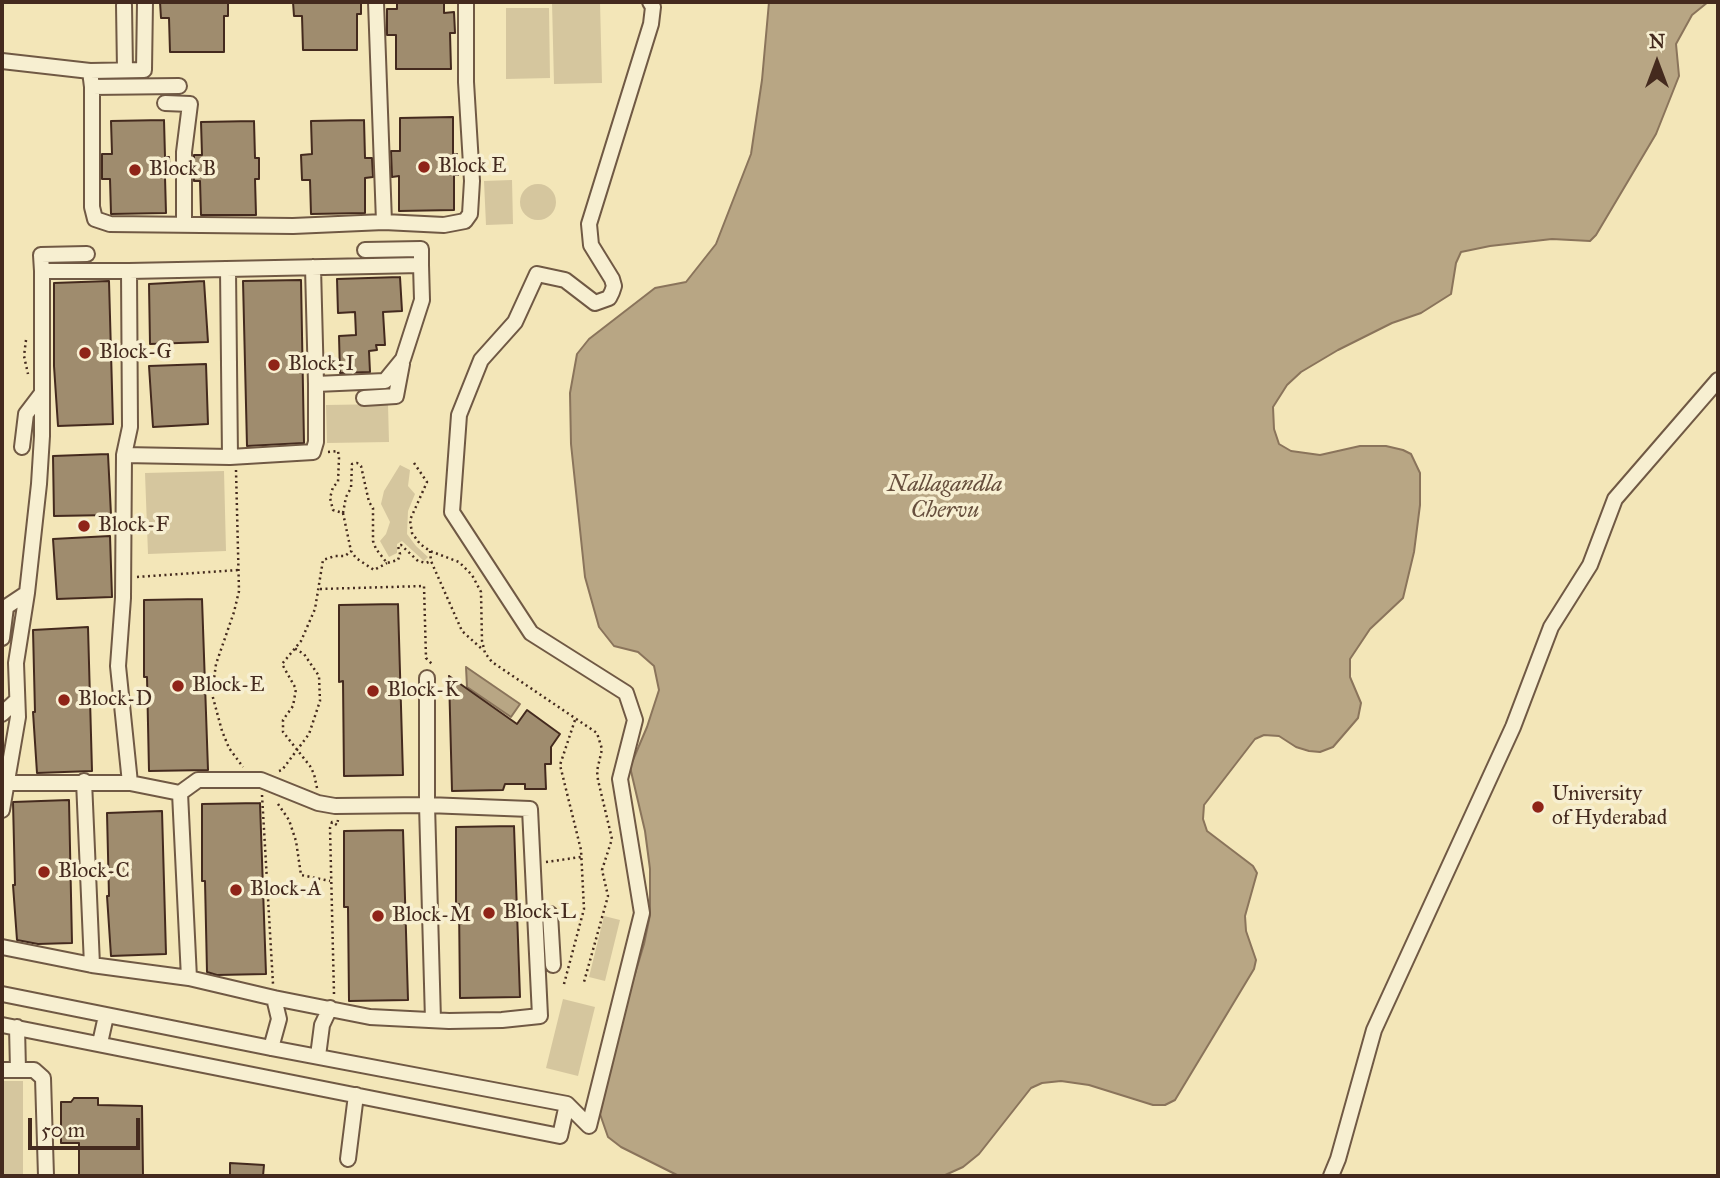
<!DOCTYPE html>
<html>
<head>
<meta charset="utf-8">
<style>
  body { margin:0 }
  #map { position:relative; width:1720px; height:1178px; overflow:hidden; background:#f3e6b8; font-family:"IM FELL Great Primer",serif }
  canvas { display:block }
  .frame { position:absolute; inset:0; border:4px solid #442a1e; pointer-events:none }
  .north { position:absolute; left:1622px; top:28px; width:70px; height:70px; -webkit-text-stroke:5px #f7efd1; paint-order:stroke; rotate:0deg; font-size:19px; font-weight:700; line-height:28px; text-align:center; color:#442a1e }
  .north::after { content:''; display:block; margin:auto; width:24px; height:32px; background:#442a1e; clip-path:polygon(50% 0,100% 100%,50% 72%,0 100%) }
  .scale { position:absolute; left:28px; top:1118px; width:112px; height:32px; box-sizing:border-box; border:4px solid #442a1e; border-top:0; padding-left:9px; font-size:21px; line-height:24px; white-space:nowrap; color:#442a1e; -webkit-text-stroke:5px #f7efd1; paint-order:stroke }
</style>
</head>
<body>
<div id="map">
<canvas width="1720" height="1178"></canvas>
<div class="frame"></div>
<div class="north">N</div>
<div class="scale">50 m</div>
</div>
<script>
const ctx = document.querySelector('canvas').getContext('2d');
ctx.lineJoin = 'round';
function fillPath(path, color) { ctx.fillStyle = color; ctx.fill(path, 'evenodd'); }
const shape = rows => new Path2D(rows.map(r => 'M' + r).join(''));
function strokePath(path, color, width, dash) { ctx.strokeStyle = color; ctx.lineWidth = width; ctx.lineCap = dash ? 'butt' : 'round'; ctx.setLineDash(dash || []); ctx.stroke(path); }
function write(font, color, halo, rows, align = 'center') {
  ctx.font = font + ' "IM FELL Great Primer",serif'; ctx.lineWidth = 7; ctx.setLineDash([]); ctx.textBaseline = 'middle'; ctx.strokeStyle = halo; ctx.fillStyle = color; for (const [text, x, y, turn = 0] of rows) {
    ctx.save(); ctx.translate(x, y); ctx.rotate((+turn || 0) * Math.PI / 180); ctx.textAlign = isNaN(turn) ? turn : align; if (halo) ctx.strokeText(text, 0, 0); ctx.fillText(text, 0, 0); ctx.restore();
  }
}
fillPath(shape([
  [552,2,600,2,602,83,554,84],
  [506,8,549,8,550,78,506,79],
  [512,180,513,224,486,225,484,181],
  '520 202a18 18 0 1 1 36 0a18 18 0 1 1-36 0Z',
  [388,404,389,442,327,443,326,405],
  [400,465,410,470,408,486,415,494,408,511,407,534,416,546,428,557,424,561,402,541,397,544,397,553,389,557,380,541,386,534,390,522,381,504,384,491],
  [224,471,226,551,148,554,145,473],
  [604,916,620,920,605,981,589,977],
  [563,999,595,1007,578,1076,546,1068],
  [2,1081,23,1081,23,1176,2,1176]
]), '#d5c69e');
const water = shape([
  [769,2,1708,2,1692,15,1676,44,1679,76,1656,134,1596,235,1590,241,1552,239,1490,246,1461,252,1456,263,1451,294,1421,313,1392,323,1338,350,1301,372,1287,385,1273,407,1274,429,1279,444,1291,451,1320,455,1360,446,1386,446,1403,450,1411,454,1420,473,1420,505,1414,552,1403,598,1370,629,1350,659,1350,677,1361,703,1358,718,1333,747,1320,752,1309,751,1296,747,1279,736,1264,735,1255,739,1204,805,1203,819,1207,831,1253,866,1257,873,1245,916,1246,931,1256,960,1254,969,1175,1100,1165,1105,1153,1105,1089,1085,1061,1081,1042,1083,1031,1088,979,1154,963,1167,943,1176,677,1175,621,1147,608,1137,600,1114,605,1073,644,944,650,915,650,869,645,831,630,767,647,727,659,690,654,666,638,652,614,646,599,627,585,577,571,444,570,393,577,354,589,339,655,288,686,282,716,244,751,154,762,80,769,2],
  [466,667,520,704,511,717,467,687,466,667]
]);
fillPath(water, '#b8a684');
strokePath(water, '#8a745b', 2);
const building = shape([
  [160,2,228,2,228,16,224,16,224,52,170,52,169,18,161,18,160,2],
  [293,2,361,2,361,14,357,14,357,50,303,50,302,16,294,16,293,2],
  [397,2,444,2,444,13,454,12,455,33,450,33,451,69,396,69,396,35,387,35,387,9,397,9,397,2],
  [453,117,453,154,457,154,458,175,454,175,454,210,399,211,399,176,392,177,391,151,400,151,400,118,453,117],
  [164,120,165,157,169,157,170,177,165,177,166,213,111,214,110,179,102,179,102,154,112,154,111,121,164,120],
  [364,120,365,158,372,158,373,177,365,178,365,213,311,214,310,180,302,180,301,155,312,154,311,121,364,120],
  [254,121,255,158,259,158,259,179,255,179,256,215,201,215,200,181,194,181,194,155,202,155,201,122,254,121],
  [400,277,402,311,383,312,385,345,376,345,377,350,369,351,370,372,340,373,339,336,356,335,355,312,338,313,337,279,400,277],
  [301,280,304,443,247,446,243,281,301,280],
  [109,281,113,424,58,426,54,366,54,283,109,281],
  [204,281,208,342,150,344,149,284,204,281],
  [206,364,208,424,153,427,149,366,206,364],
  [108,454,111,515,54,516,53,456,108,454],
  [110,536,112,597,57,599,53,539,110,536],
  [202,599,208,770,149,771,147,677,144,677,144,600,202,599],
  [398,604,403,775,344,776,343,681,339,682,339,605,398,604],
  [88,627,92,771,37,773,33,712,35,712,33,630,88,627],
  [449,676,517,724,527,710,560,734,551,747,551,764,545,764,546,789,525,789,525,784,505,784,503,790,452,791,449,676],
  [69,800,72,943,38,944,17,940,13,885,15,885,13,802,69,800],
  [260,803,266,974,217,975,207,972,205,881,202,881,202,804,260,803],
  [162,811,166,954,111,956,107,896,109,896,107,813,162,811],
  [514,826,520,997,460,998,459,904,456,904,456,827,514,826],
  [403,830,408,1000,349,1001,348,907,344,907,344,831,403,830],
  [74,1098,98,1098,98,1105,142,1106,143,1176,79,1176,79,1143,61,1143,61,1102,71,1102,74,1098],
  [230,1163,264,1165,263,1176,230,1176,230,1163]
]);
fillPath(building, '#9f8c6e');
strokePath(building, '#442a1e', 2);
const minor = shape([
  [145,2,144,70,90,71,92,87,92,207,95,219,110,224,293,226,384,222,376,2],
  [124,5,125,70],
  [2,61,90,71],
  [92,87,179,86],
  [165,103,190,104,184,152,184,225],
  [384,222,444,225,465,221,470,214,472,181,466,82,466,2],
  [365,250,421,249,421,265],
  [313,267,316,384],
  [228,270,230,457],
  [42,271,41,255,87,254],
  [364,398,396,396,402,364],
  [22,447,26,414,42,393],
  [124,455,230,457,313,452,316,442,316,384,385,381,403,359,422,300,421,265,129,271],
  [2,638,6,607,27,593],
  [427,678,427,805,433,1020],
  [2,714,17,700],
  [84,781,92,965],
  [180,793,189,978],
  [2,810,18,717,16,663,27,593,39,484,42,436,42,271,129,271,130,427,124,455,123,598,118,666,130,783],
  [535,914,550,914,553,965],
  [2,947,92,965,189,978,274,998,370,1017,449,1021,502,1020,540,1016,530,809,427,805,335,806,318,803,261,780,198,780,180,793,130,783,5,783],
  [2,994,271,1048,567,1104,589,1126,642,913,620,779,635,720,626,693,531,633,452,512,459,415,481,360,515,322,537,274,565,280,595,303,609,298,612,292,614,286,612,279,591,245,589,224,651,24,653,7,650,2],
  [2,1025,560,1136,567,1104],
  [17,1027,18,1070],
  [100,1043,106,1016],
  [271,1048,279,1019,274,998],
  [318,1056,322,1025,330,1008],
  [2,1070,34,1070,43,1078,46,1176],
  [348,1159,356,1095],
  [1331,1176,1338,1159,1374,1030,1513,727,1551,627,1590,565,1615,499,1718,380]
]);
strokePath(minor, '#705944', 18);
strokePath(shape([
  [26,340,24,356,28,374],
  [328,452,338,451,339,458,338,482,333,487,330,498,333,510,343,513,346,497,351,488,352,464,357,463,361,466,369,502,373,508,373,541,376,549,387,563,398,560,400,554,398,546,401,545,418,561,426,563,431,561],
  [414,463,427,482,410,520,412,533,420,544,430,551,459,562,472,575,481,592,482,641,485,653,492,662,597,733,602,749,597,771,598,780,612,839,602,870,608,896,584,982],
  [236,470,239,591,234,612,216,664,212,694,222,731,229,748,243,767],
  [343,513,351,551,356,558,374,570,387,563],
  [430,551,431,561,462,631,483,650],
  [137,577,238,570],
  [320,589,424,586,426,658,432,664],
  [279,771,282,770,309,734,320,701,319,676,304,654,294,648],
  [317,788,314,774,310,766,283,732,283,720,293,706,296,689,282,664,301,641,315,609,323,560,335,556,345,556,351,551],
  [262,795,273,984],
  [278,804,289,820,296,841,301,875,330,881],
  [546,862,581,857],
  [564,984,584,909,581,850,560,765,575,720],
  [334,994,330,828,332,822,337,825,338,820]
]), '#442a1e', 2.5, [2, 3.5]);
strokePath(minor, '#f7efd1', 14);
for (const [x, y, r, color] of [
  [424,167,7,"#8f2418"],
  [135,170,7,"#8f2418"],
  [85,353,7,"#8f2418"],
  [274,365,7,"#8f2418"],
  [84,526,7,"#8f2418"],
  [178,686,7,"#8f2418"],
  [373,691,7,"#8f2418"],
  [64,700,7,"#8f2418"],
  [1538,807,7,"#8f2418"],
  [44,872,7,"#8f2418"],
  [236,890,7,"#8f2418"],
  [489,913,7,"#8f2418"],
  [378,916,7,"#8f2418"]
]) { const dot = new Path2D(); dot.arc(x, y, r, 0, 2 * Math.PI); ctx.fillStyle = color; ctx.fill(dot); strokePath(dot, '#f7efd1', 2.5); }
write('21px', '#442a1e', '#f7efd1', [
  ["Block E",438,167],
  ["Block B",149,170],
  ["Block-G",99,353],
  ["Block-I",288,365],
  ["Block-F",98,526],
  ["Block-E",192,686],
  ["Block-K",387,691],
  ["Block-D",78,700],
  ["University",1552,795],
  ["of Hyderabad",1552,819],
  ["Block-C",58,872],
  ["Block-A",250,890],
  ["Block-L",503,913],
  ["Block-M",392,916]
], 'left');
write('italic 23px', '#674f3d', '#f7efd1', [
  ["Nallagandla",945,485],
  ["Chervu",945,511]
]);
</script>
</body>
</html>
